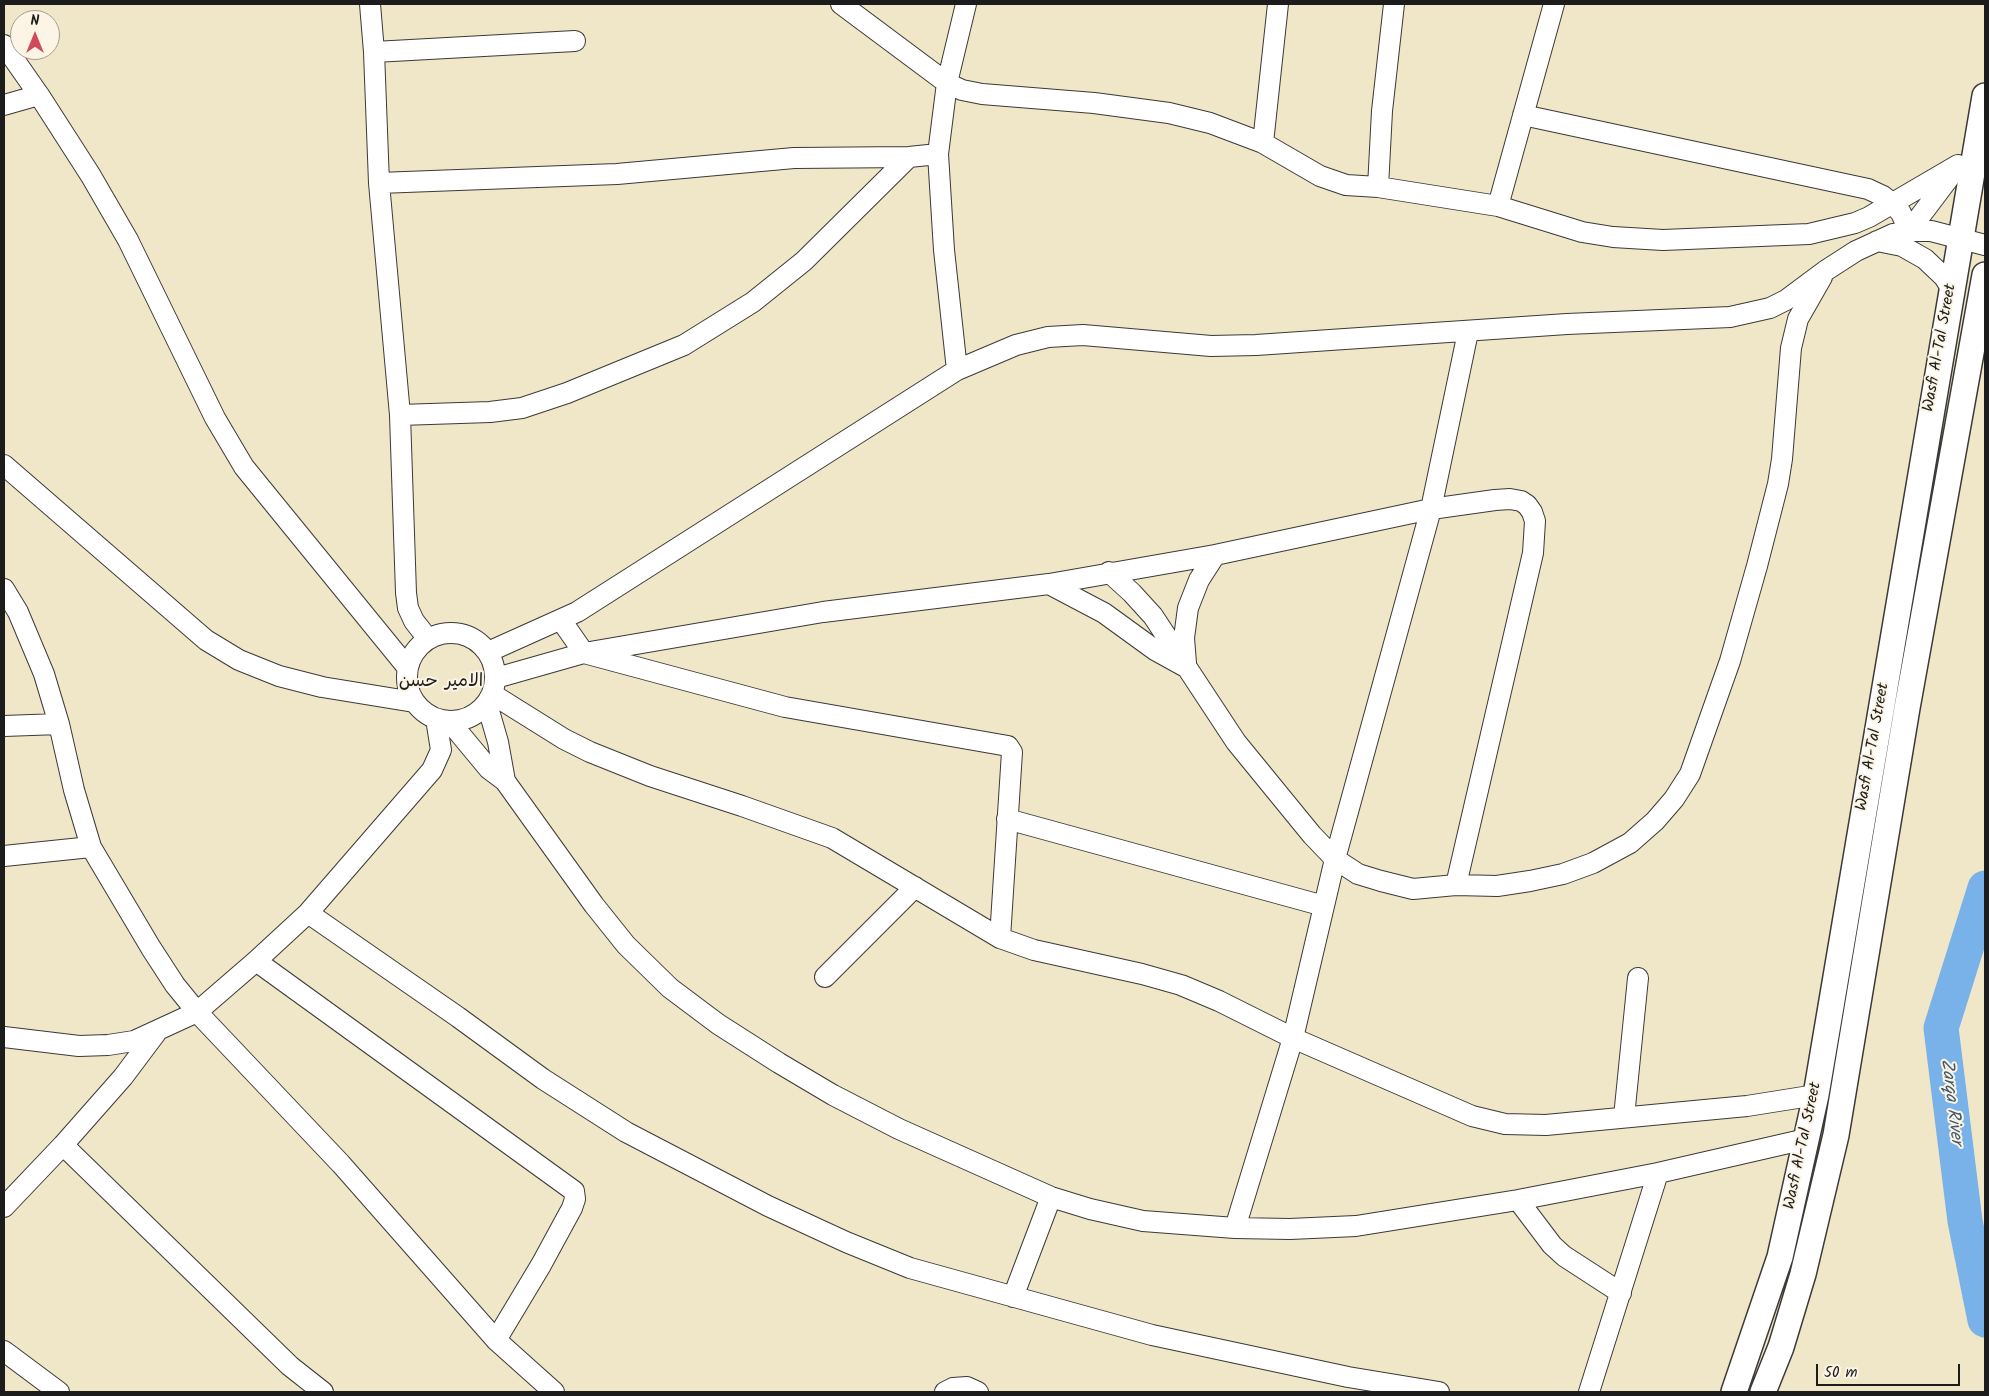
<!DOCTYPE html>
<html>
<head>
<meta charset="utf-8">
<style>
  body { margin:0 }
  #map { position:relative; width:1989px; height:1396px; overflow:hidden; background:#f0e6c8; font-family:Kalam,sans-serif }
  canvas { display:block }
  .frame { position:absolute; inset:0; border:5px solid #1c1c1c; pointer-events:none }
  .north { position:absolute; left:10px; top:10px; width:50px; height:50px; box-sizing:border-box; background:#fcf5e5; border:1px solid #a29e95; border-radius:50%; rotate:0deg; font-size:14px; font-weight:700; line-height:20px; text-align:center; color:#1c1c1c }
  .north::after { content:''; display:block; margin:auto; width:18px; height:22px; background:#d1495b; clip-path:polygon(50% 0,100% 100%,50% 72%,0 100%) }
  .scale { position:absolute; left:1816px; top:1364px; width:144px; height:22px; box-sizing:border-box; border:2px solid #1c1c1c; border-top:0; padding-left:6px; font-size:15px; line-height:18px; white-space:nowrap; color:#1c1c1c; -webkit-text-stroke:4px #fcf5e5; paint-order:stroke }
</style>
</head>
<body>
<div id="map">
<canvas width="1989" height="1396"></canvas>
<div class="frame"></div>
<div class="north">N</div>
<div class="scale">50 m</div>
</div>
<script>
const ctx = document.querySelector('canvas').getContext('2d');
ctx.lineJoin = 'round';
const shape = rows => new Path2D(rows.map(r => 'M' + r).join(''));
function strokePath(path, color, width, dash) { ctx.strokeStyle = color; ctx.lineWidth = width; ctx.lineCap = dash ? 'butt' : 'round'; ctx.setLineDash(dash || []); ctx.stroke(path); }
function write(font, color, halo, rows, align = 'center') {
  ctx.font = font + ' Kalam,"Playpen Sans Arabic",sans-serif'; ctx.lineWidth = 4; ctx.setLineDash([]); ctx.textBaseline = 'middle'; ctx.strokeStyle = halo; ctx.fillStyle = color; for (const [text, x, y, turn = 0] of rows) {
    ctx.save(); ctx.translate(x, y); ctx.rotate((+turn || 0) * Math.PI / 180); ctx.textAlign = isNaN(turn) ? turn : align; if (halo) ctx.strokeText(text, 0, 0); ctx.fillText(text, 0, 0); ctx.restore();
  }
}
strokePath(shape([
  [1985,888,1941,1028,1965,1221,1985,1320]
]), '#78b2e9', 35);
const minor = shape([
  [370,4,374,52,379,183,400,415,406,593,408,608,414,621,428,639],
  [841,4,947,83,962,90,982,94,1094,103,1169,113,1210,123,1263,143,1320,176,1346,185,1378,187,1498,206,1582,232,1613,237,1663,240,1809,234,1855,223,1869,217,1958,165],
  [4,45,39,95,91,176,128,240,215,418,244,467,407,667],
  [374,52,575,41],
  [4,105,39,95],
  [1523,115,1868,189,1883,196,1893,204,1901,213,1909,231,1955,170],
  [1263,143,1278,4],
  [379,183,617,174,794,158,909,157,938,154],
  [1378,187,1382,111,1394,4],
  [1498,206,1554,4],
  [1877,241,1902,246,1925,259,1944,277,1951,288],
  [957,370,944,250,938,154,947,83,966,4],
  [400,415,490,412,522,408,567,393,684,345,753,302,804,261,909,157],
  [4,465,206,640,239,660,279,676,322,687,414,702],
  [1109,572,1132,593,1153,616,1236,742,1312,835,1335,859,1358,874,1381,881,1413,889,1456,885,1497,886,1530,881,1563,874,1593,863,1630,843,1655,821,1674,799,1690,774,1730,661,1757,566,1778,484,1782,459,1791,348,1798,319,1822,277],
  [1049,584,1104,613,1155,650,1184,666],
  [4,589,18,612,44,674,59,724,74,790,91,847,151,948,175,985,197,1012,341,1164,496,1340,554,1392],
  [561,620,584,653,785,707,1008,746,1012,752,1000,938],
  '407 677a44 44 0 1 1 88 0a44 44 0 1 1-88 0Z',
  [488,652,577,612,957,370,1016,345,1048,337,1083,335,1211,346,1256,345,1567,324,1730,317,1770,308,1786,300,1825,271,1856,251,1893,234,1909,231,1931,231,1985,245],
  [1186,663,1184,638,1188,608,1199,580,1215,555],
  [496,678,584,653,823,612,1049,584,1215,555,1431,509,1495,500,1510,499,1521,501,1527,505,1532,512,1535,521,1533,553,1456,885],
  [492,694,564,739,590,752,650,776,742,806,832,838,1000,938,1034,950,1142,974,1181,985,1219,1001,1293,1038,1472,1116,1505,1124,1546,1125,1747,1106,1816,1095],
  [487,704,498,742,505,781],
  [450,722,489,769,505,781,594,905,626,945,670,988,718,1024,779,1063,833,1095,899,1129,1051,1197,1090,1209,1143,1221,1235,1228,1290,1229,1356,1226,1518,1200,1658,1173,1806,1139],
  [4,726,59,724],
  [1007,819,1324,906],
  [4,856,91,847],
  [308,913,458,1017,543,1079,626,1132,768,1206,846,1242,910,1268,1152,1335,1348,1377,1439,1392],
  [256,961,574,1191,575,1199,572,1208,541,1265,496,1340],
  [825,977,915,887],
  [4,1037,79,1046,108,1045,134,1041,197,1012,256,961,308,913,432,770,441,750,436,719],
  [1624,1117,1638,978],
  [63,1145,123,1077,156,1033],
  [1518,1200,1552,1245,1564,1256,1621,1293],
  [4,1207,63,1145,290,1366,323,1392],
  [1235,1228,1293,1038,1335,859,1431,509,1468,332],
  [1013,1297,1051,1197],
  [4,1351,59,1392],
  [945,1392,953,1388,967,1387,978,1392],
  [1589,1392,1658,1173]
]);
const major = shape([
  [1734,1392,1780,1257,1816,1095,1985,96],
  [1763,1392,1781,1347,1803,1274,1836,1135,1907,708,1985,275]
]);
strokePath(minor, '#3c3a36', 22);
strokePath(major, '#3c3a36', 28);
strokePath(minor, '#fff', 20);
strokePath(major, '#fff', 25);
write('16px', '#1c1c1c', '#fcf5e5', [
  ["Wasfi Al-Tal Street",1941,348,-80],
  ["Wasfi Al-Tal Street",1874,747,-80],
  ["Wasfi Al-Tal Street",1804,1146,-78]
]);
write('18px', '#1c1c1c', '#fcf5e5', [
  ["الامير حسن",441,683]
]);
write('italic 18px', '#41586e', '#fcf5e5', [
  ["Zarqa River",1950,1102,83]
]);
</script>
</body>
</html>
